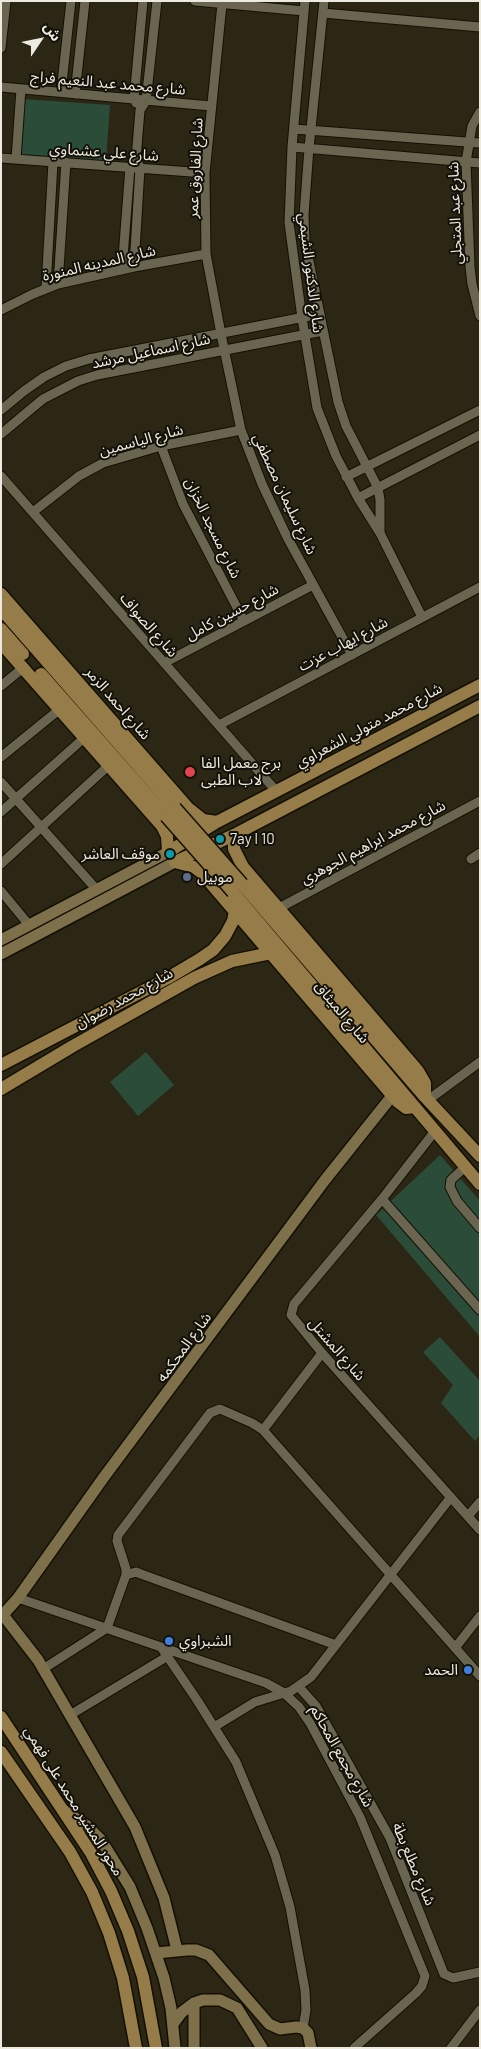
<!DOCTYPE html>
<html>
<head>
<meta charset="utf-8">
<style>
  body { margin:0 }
  #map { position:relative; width:481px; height:2049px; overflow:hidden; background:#2c2715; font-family:Barlow,"Noto Sans Arabic",sans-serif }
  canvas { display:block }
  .frame { position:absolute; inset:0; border:2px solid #edeadf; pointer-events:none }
  .north { position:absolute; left:15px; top:15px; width:50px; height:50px; -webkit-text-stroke:4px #121008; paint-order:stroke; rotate:56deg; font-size:14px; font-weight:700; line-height:20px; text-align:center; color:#edeadf }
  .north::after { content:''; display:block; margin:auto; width:18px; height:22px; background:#edeadf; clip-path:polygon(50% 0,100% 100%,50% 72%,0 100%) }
</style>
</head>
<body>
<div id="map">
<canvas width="481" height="2049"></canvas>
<div class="frame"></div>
<div class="north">ش</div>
</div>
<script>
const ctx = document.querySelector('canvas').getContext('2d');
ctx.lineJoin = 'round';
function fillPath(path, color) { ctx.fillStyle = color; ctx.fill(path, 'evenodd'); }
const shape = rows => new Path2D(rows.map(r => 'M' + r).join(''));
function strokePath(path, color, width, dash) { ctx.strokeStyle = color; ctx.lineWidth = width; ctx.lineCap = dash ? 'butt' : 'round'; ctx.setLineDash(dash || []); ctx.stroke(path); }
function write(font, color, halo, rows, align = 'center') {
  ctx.font = font + ' Barlow,"Noto Sans Arabic",sans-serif'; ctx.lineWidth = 4; ctx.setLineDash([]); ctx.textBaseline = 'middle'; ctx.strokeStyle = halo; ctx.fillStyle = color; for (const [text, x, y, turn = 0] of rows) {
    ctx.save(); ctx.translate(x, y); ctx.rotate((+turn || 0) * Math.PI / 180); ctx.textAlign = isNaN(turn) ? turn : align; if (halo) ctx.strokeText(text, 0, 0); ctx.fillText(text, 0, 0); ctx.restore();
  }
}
fillPath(shape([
  [23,99,110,105,106,161,20,156],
  [146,1052,174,1085,138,1116,110,1082],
  [440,1155,480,1201,480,1337,376,1215],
  [440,1337,480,1381,480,1435,475,1441,441,1403,453,1385,423,1352]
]), '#2a4c39');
const street = shape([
  [195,1,304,11],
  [305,1,292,147,289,223,302,318,317,408,336,456,358,498,380,533,422,617],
  [324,1,309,148,304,215,305,242,338,402,346,426,378,488,380,500,380,533],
  [222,4,205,173,206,254,221,334,241,430,262,484,287,537,352,655],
  [323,13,480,27],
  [1,48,6,1],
  [1,87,211,106],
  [61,92,71,1],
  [75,94,85,1],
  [136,103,134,99,143,1],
  [480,112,472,126,466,162,470,267,472,284,480,316],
  [294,129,480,143],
  [292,147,480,163],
  [1,158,205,173],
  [16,159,21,89],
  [134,267,140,168,138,163],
  [122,270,130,167,136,159,140,110,146,101,157,1],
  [58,284,66,162],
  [46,288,53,162],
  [1,310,33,294,58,284,134,267,206,254],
  [1,410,24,391,44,377,66,366,89,359,320,314],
  [1,434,43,399,78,381,97,375,323,331],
  [161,446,183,504,244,621],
  [1,476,277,792],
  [346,477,480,410],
  [358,498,480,435],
  [33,512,79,476,103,463,161,446,241,430],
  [164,663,313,585],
  [1,686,24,667],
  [219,725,480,587],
  [1,757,60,709],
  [1,782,97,890],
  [1,812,84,738],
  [471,859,480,853],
  [1,864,108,766],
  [1,891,29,925],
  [279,908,480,801],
  [428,1100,480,1062],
  [435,1131,382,1199,294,1304,291,1315,322,1353,480,1530],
  [465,1167,451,1180,450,1187,457,1201,480,1228],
  [382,1199,480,1310],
  [263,1430,322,1353],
  [468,1516,480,1502],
  [126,1575,136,1572,141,1574,336,1645],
  [18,1598,266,1683,284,1693,299,1707,310,1723,360,1817,425,1976,422,1986,416,1993,354,2048],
  [161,1647,197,1700,236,1762,275,1855,290,1907,305,1990,306,2010,303,2028],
  [455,1648,480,1616],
  [43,1669,107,1628,126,1575,126,1569,117,1541,118,1535,210,1413,220,1409,252,1423,263,1430,480,1676],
  [299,1687,316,1706,390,1838,444,1974,453,1978,480,1972],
  [70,1715,168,1656],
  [214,1727,255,1702,291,1691,311,1677,451,1497],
  [451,2048,480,2010]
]);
const secondary = shape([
  [1,940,168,852],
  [1,954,175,862],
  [3,1615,38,1660,135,1827,164,1898,177,1950],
  [1,1617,18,1598,104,1477,325,1180,392,1096],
  [62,1809,86,1825,101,1840,130,1887,147,1928,164,1978,171,2008,175,2048],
  [156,1953,187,1950,196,1950,209,1955,269,2024,280,2029,296,2027,303,2028,308,2033,311,2048],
  [194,2003,194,2048],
  [173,2024,182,2012,194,2003,203,2000,220,2000,237,2008,262,2048]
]);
const primary = shape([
  [1,594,188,808,203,820,217,822],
  [1,609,175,808],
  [1,629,23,654],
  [1,643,162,826,167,836,168,852],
  [41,674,166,816],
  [234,835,234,849,243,867,418,1071,425,1083,425,1097],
  [168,852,217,822,480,685],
  [175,862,194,867,202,873,398,1102,406,1108,415,1107],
  [175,862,234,835,480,706],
  [242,884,425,1097,480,1156],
  [233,892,480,1184],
  [1,1065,168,978,200,959,213,950,225,936,233,921,235,911],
  [1,1089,73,1046,194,978,232,961,271,953],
  [1,1717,91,1853,111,1891,128,1931,143,1977,156,2048],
  [1,1752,70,1852,92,1892,109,1933,123,1978,136,2048]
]);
strokePath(street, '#141001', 11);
strokePath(secondary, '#141001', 14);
strokePath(primary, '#141001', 15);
strokePath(street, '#696550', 9);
strokePath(secondary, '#7f704c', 11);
strokePath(primary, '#957c48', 12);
const primaryBridge = shape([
  [175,808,242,884],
  [166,816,233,892]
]);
strokePath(primaryBridge, '#141001', 15, []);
strokePath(primaryBridge, '#957c48', 12);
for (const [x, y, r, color] of [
  [190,772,6,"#e0444e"],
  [220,839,5,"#0f9aa8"],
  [170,854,5,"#0f9aa8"],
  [187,877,5,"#5c6f8a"],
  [169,1641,5,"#3f7fe0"],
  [468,1670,5,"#3f7fe0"]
]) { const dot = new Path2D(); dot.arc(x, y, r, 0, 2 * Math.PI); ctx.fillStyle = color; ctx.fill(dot); strokePath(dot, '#121008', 2); }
write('15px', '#edeadf', '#121008', [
  ["شارع محمد عبد النعيم فراج",108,83,5],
  ["شارع علي عشماوي",104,152,4],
  ["شارع الفاروق عمر",195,168,-87],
  ["شارع عبد المتجلي",455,213,-92],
  ["شارع المدينه المنورة",99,263,-13],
  ["شارع الدكتور الشيمي",311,273,83],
  ["شارع اسماعيل مرشد",151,351,-12],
  ["شارع الياسمين",141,440,-15],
  ["شارع سليمان مصطفي",285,494,65],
  ["شارع مسجد الخزان",213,528,64],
  ["شارع حسين كامل",232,612,-28],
  ["شارع الصواف",149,625,49],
  ["شارع ايهاب عزت",343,644,-28],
  ["شارع احمد الزمر",118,703,49],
  ["شارع محمد متولي الشعراوي",369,725,-28],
  ["شارع محمد ابراهيم الجوهري",373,842,-28],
  ["شارع محمد رضوان",124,998,-29],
  ["شارع الميثاق",342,1012,50],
  ["شارع المحكمه",184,1347,-54],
  ["شارع المشتل",337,1349,49],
  ["شارع مجمع المحاكم",342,1756,61],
  ["محور المشير محمد على فهمي",74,1801,58],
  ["شارع مطلع بطة",414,1864,67]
]);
write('15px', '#edeadf', '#121008', [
  ["برج معمل الفا",201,763],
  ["لاب الطبى",201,780],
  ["7ay l 10",230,839],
  ["موقف العاشر",160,854,"right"],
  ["موبيل",197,877],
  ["الشبراوي",179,1641],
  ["الحمد",458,1670,"right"]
], 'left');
</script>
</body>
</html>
